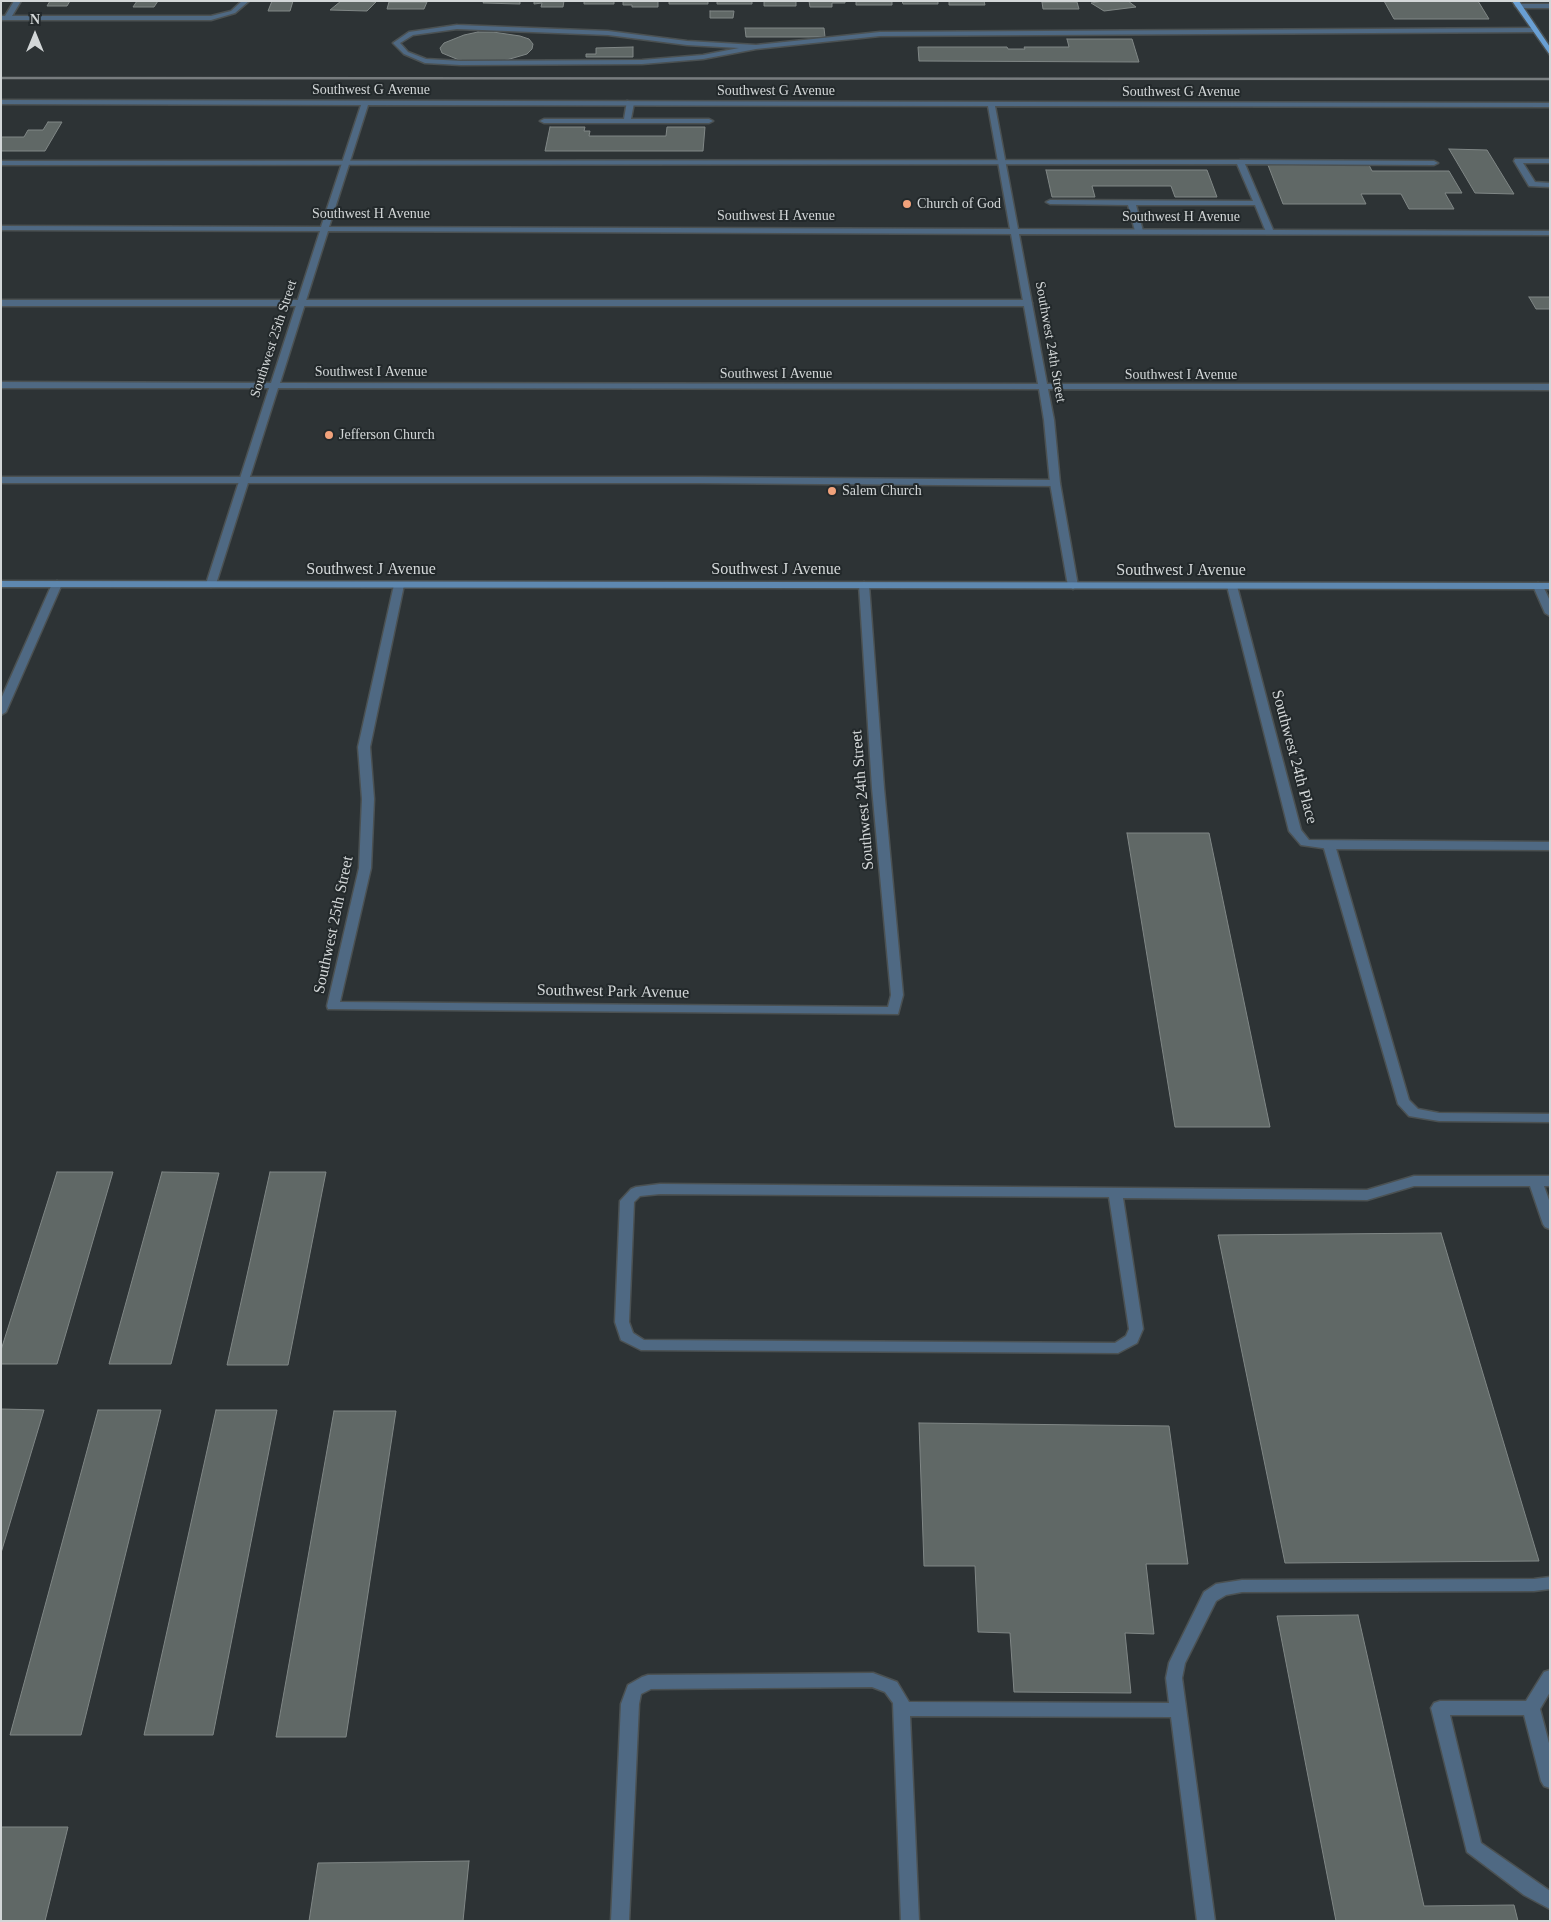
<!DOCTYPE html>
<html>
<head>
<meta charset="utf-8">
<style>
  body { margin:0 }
  #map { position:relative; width:1551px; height:1922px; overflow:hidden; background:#2d3335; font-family:Georgia,serif }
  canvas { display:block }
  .frame { position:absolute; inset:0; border:2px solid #d3d7d8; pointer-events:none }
  .north { position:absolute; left:10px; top:10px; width:50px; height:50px; -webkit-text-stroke:4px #23292b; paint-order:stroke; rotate:0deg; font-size:14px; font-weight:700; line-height:20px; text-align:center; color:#d3d7d8 }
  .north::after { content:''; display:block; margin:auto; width:18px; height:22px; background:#d3d7d8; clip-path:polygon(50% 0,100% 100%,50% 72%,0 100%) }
</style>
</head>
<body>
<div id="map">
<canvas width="1551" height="1922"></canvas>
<div class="frame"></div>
<div class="north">N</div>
</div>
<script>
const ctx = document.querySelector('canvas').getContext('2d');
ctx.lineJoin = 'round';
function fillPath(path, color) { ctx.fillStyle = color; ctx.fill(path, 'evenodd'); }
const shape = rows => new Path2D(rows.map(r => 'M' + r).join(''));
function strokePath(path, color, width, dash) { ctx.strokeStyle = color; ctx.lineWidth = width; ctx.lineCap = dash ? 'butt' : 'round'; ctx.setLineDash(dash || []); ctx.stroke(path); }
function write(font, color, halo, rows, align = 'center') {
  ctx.font = font + ' Georgia,serif'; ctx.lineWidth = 4; ctx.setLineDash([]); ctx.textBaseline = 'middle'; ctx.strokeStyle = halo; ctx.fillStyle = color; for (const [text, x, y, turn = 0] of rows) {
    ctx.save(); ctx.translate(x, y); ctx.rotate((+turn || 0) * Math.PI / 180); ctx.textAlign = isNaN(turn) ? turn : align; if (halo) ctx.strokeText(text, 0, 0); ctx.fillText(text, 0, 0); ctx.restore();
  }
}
const building = shape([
  [50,1,70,1,67,6,47,6,50,1],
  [137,1,158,1,154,7,133,7,137,1],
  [272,1,293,1,290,11,268,11,272,1],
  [341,1,365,1,376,2,367,11,330,10,341,1],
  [484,1,520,1,520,4,483,3,484,1],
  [534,1,564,1,563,7,541,7,542,3,534,4,534,1],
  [584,1,614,1,614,4,584,4,584,1],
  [623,1,658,1,658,7,632,7,632,5,623,5,623,1],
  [669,1,708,1,708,4,669,4,669,1],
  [717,1,752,1,752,4,717,4,717,1],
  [764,1,796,1,796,6,764,6,764,1],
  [809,1,845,1,845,3,832,3,832,7,810,7,809,1],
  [856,1,892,1,892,5,856,5,856,1],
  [902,1,938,1,938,4,903,4,902,1],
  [949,1,984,1,985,5,949,5,949,1],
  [1103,1,1128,1,1136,7,1104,11,1091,3,1103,1],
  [1384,1,1478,1,1489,19,1394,19,1384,1],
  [389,2,427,2,424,9,387,9,389,2],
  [1042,2,1077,2,1079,9,1043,9,1042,2],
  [710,11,734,11,733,18,710,18,710,11],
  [745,28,824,28,825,37,746,37,745,28],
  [478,32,493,32,520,36,529,39,533,44,532,49,527,54,503,61,473,62,459,60,442,53,440,48,444,43,464,35,478,32],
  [1067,39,1132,39,1139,62,919,61,918,47,1007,47,1008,49,1025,49,1024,47,1069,47,1067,39],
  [633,47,633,57,586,57,586,54,596,54,596,48,633,47],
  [48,122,62,122,45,151,1,151,1,137,24,137,28,130,43,130,48,122],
  [550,127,585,127,584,131,590,131,589,136,666,136,667,127,705,127,703,151,545,151,550,127],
  [1449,149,1487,150,1514,194,1475,193,1449,149],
  [1268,165,1369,165,1372,171,1449,171,1462,193,1445,193,1454,209,1409,209,1401,194,1361,194,1366,204,1283,204,1268,165],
  [1046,170,1207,170,1217,197,1175,197,1171,186,1092,186,1095,197,1052,197,1046,170],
  [1529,297,1550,297,1550,309,1536,309,1529,297],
  [1127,833,1209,833,1270,1127,1175,1127,1127,833],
  [57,1172,113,1172,57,1364,1,1364,1,1350,57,1172],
  [162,1172,219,1173,171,1364,109,1364,162,1172],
  [270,1172,326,1172,288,1365,227,1365,270,1172],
  [1441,1233,1539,1561,1285,1563,1218,1235,1441,1233],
  [1,1409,44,1410,1,1553,1,1409],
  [98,1410,161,1410,81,1735,10,1735,98,1410],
  [216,1410,277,1410,213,1735,144,1735,216,1410],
  [334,1411,396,1411,346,1737,276,1737,334,1411],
  [919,1423,1169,1426,1188,1564,1146,1564,1154,1634,1125,1633,1131,1693,1014,1692,1010,1633,978,1632,975,1566,924,1566,919,1423],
  [1358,1615,1424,1906,1514,1905,1518,1921,1336,1921,1277,1616,1358,1615],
  [1,1827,68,1827,45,1921,1,1921,1,1827],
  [469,1861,463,1921,309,1921,318,1863,469,1861]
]);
fillPath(building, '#606866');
strokePath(building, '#808786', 1);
const lane = shape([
  [457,25,608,31,687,41,756,45,880,32,1534,28,1537,30,1534,32,880,36,756,49,703,59,642,64,461,65,425,63,404,54,393,43,409,32,457,25],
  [457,29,608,35,687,45,739,48,703,55,642,60,461,61,426,59,408,52,400,43,413,35,457,29],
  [627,101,634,103,631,119,709,119,713,121,709,123,544,123,540,121,544,119,624,119,627,101],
  [1515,159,1550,159,1550,163,1523,163,1535,182,1550,183,1550,187,1529,186,1514,161,1515,159],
  [1240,160,1434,161,1438,163,1434,165,1245,164,1274,232,1270,234,1266,232,1255,205,1136,205,1143,231,1139,233,1135,231,1128,205,1050,204,1046,202,1050,200,1253,201,1237,164,1,165,1,161,1240,160],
  [1,300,1028,300,1032,303,1028,306,1,306,1,300],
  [1,477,701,477,1055,480,1060,483,1055,486,701,483,1,483,1,477],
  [1329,841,1335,845,1409,1100,1418,1109,1439,1113,1550,1114,1550,1122,1439,1121,1409,1116,1398,1104,1323,845,1329,841],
  [1414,1176,1550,1176,1550,1186,1544,1186,1550,1203,1550,1229,1545,1227,1543,1224,1530,1186,1414,1186,1367,1200,1123,1198,1143,1329,1137,1343,1118,1353,641,1350,621,1340,615,1322,620,1201,631,1189,636,1187,660,1184,1367,1190,1414,1176],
  [660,1194,1109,1197,1129,1329,1126,1336,1115,1343,644,1340,633,1333,629,1322,634,1202,640,1196,660,1194],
  [1550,1577,1550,1589,1534,1591,1242,1592,1226,1595,1216,1601,1185,1663,1182,1678,1215,1921,1197,1921,1171,1717,910,1716,919,1921,901,1921,893,1703,885,1692,872,1687,651,1689,641,1694,639,1704,629,1921,611,1921,621,1704,628,1685,642,1677,648,1675,873,1673,897,1682,909,1702,1169,1703,1166,1678,1169,1663,1204,1592,1216,1584,1242,1580,1534,1579,1550,1577],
  [1550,1670,1550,1692,1540,1709,1550,1747,1550,1788,1544,1786,1541,1781,1524,1715,1450,1715,1481,1843,1550,1891,1550,1909,1524,1895,1467,1852,1431,1708,1434,1703,1440,1701,1526,1701,1544,1672,1550,1670]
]);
const street = shape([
  [14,1,21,1,12,16,211,16,231,11,242,1,249,1,235,13,211,20,1,20,1,16,5,16,14,1],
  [1550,4,1550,8,1518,8,1515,6,1518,4,1550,4],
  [1,100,1550,103,1550,107,995,106,1018,229,1550,231,1550,235,1019,234,1047,384,1550,384,1550,390,1048,389,1054,420,1060,483,1078,586,1073,589,1068,586,1050,483,1044,420,1039,389,278,388,216,584,211,587,206,584,269,388,1,388,1,382,271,383,320,231,1,230,1,226,321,227,361,105,1,104,1,100],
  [368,105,988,106,1010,229,329,227,368,105],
  [328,231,1011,234,1038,384,280,383,328,231],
  [57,581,62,584,6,712,1,715,1,699,52,584,57,581],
  [399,582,404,585,370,747,374,799,371,868,340,1002,888,1007,891,995,872,788,859,585,864,582,869,585,884,788,903,995,898,1014,328,1009,327,1006,359,868,362,799,358,747,394,585,399,582],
  [1232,583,1237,586,1301,830,1309,840,1550,842,1550,850,1329,849,1301,845,1289,831,1227,586,1232,583],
  [1538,583,1543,586,1550,601,1550,616,1545,613,1533,586,1538,583]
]);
const secondary = shape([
  [1,581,1550,583,1550,589,1,587,1,581]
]);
const primary = shape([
  [1512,1,1519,1,1550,47,1550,55,1512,1]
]);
strokePath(lane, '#4b5152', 3);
strokePath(street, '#4b5152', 3);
strokePath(secondary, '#4b5152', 3);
strokePath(primary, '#4b5152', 3);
fillPath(lane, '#4f6983');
fillPath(street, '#4f6983');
fillPath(secondary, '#5e88b0');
fillPath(primary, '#699fd3');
strokePath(shape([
  [1,78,1550,79]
]), '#787d7f', 2.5);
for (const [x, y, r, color] of [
  [907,204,5,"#f1a27b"],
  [329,435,5,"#f1a27b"],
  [832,491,5,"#f1a27b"]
]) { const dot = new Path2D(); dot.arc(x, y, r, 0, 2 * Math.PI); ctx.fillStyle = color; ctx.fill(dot); strokePath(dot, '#23292b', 2); }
write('14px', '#d3d7d8', '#23292b', [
  ["Southwest G Avenue",371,90],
  ["Southwest G Avenue",776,91],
  ["Southwest G Avenue",1181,92],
  ["Southwest H Avenue",371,214],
  ["Southwest H Avenue",776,216],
  ["Southwest H Avenue",1181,217],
  ["Southwest 25th Street",274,339,-72],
  ["Southwest 24th Street",1050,342,80],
  ["Southwest I Avenue",371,372],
  ["Southwest I Avenue",776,374],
  ["Southwest I Avenue",1181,375]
]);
write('14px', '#d3d7d8', '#23292b', [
  ["Church of God",917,204],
  ["Jefferson Church",339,435],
  ["Salem Church",842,491]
], 'left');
write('16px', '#d3d7d8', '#23292b', [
  ["Southwest J Avenue",371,570],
  ["Southwest J Avenue",776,570],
  ["Southwest J Avenue",1181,571],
  ["Southwest 24th Place",1294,757,75],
  ["Southwest 24th Street",863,800,-95],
  ["Southwest 25th Street",334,925,-78],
  ["Southwest Park Avenue",613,992,1]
]);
</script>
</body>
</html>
